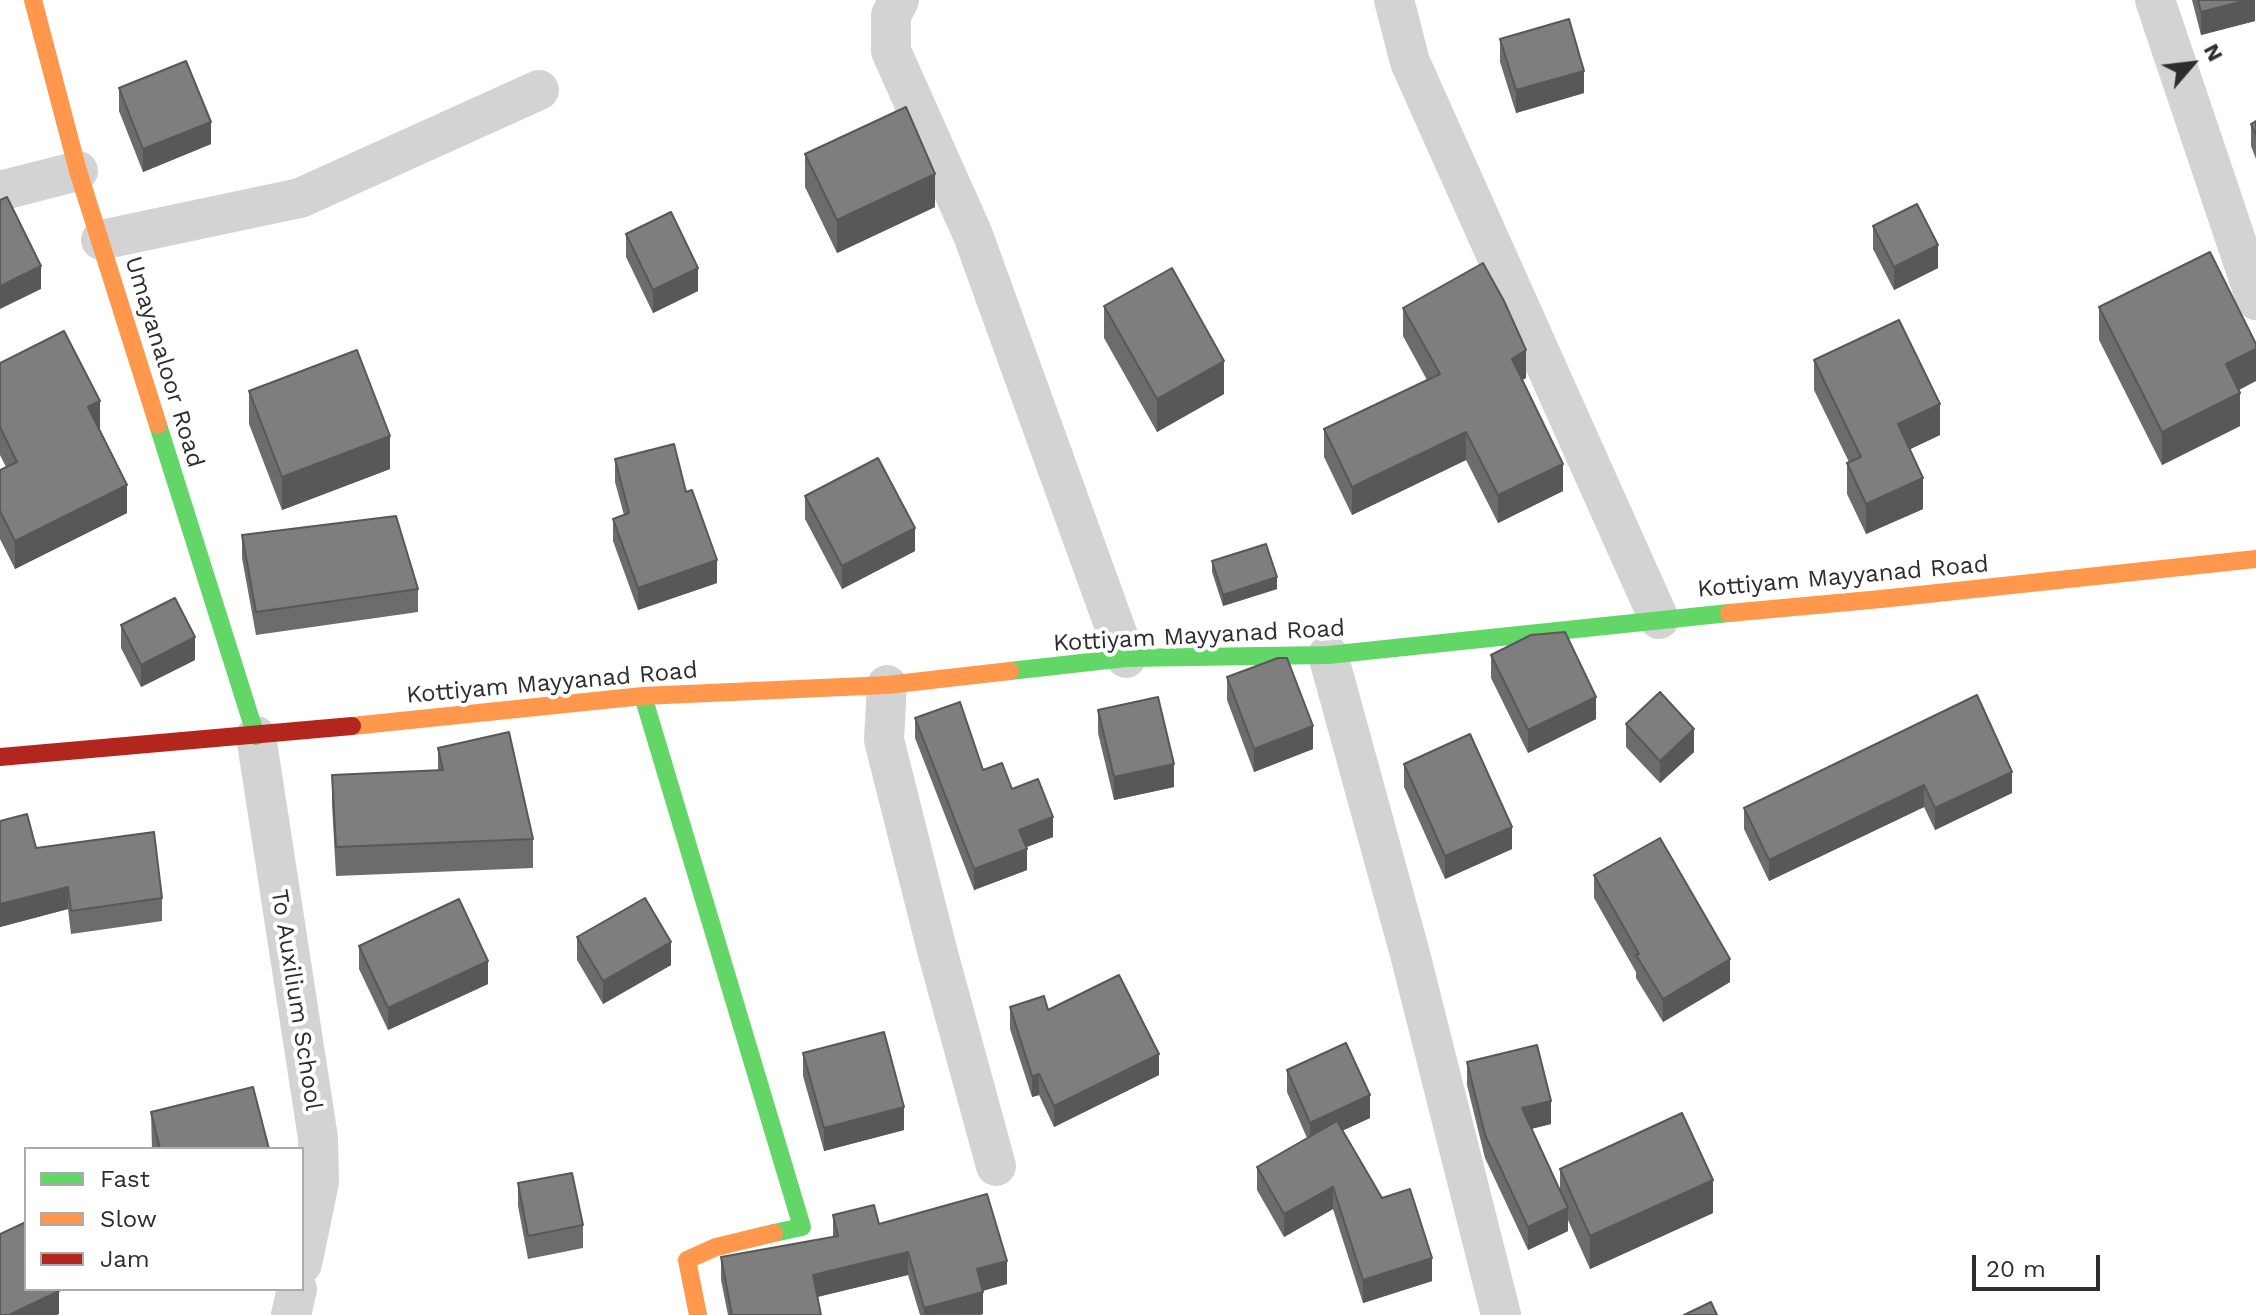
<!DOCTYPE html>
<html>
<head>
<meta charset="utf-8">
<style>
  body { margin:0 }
  #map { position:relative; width:2256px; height:1315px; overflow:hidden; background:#fff; font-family:"Work Sans",sans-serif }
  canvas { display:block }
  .legend { position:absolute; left:24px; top:1147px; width:280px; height:144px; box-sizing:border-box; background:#fff; border:2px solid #ababab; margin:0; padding:10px 14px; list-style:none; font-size:24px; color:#2e2e2e }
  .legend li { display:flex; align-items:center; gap:16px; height:40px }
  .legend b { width:40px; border:2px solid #ababab }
  .north { position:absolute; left:2152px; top:24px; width:80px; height:80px; -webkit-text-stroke:6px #fff; paint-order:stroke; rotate:62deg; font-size:22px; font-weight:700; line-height:32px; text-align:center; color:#2e2e2e }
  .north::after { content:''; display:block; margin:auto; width:28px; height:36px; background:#2e2e2e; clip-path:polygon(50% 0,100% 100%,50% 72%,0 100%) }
  .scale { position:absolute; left:1972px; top:1255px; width:128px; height:36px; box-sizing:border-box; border:4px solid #2e2e2e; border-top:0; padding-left:10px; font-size:24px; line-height:28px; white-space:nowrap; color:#2e2e2e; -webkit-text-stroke:6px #fff; paint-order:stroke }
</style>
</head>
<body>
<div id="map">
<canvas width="2256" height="1315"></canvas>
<ul class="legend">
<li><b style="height:10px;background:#63d668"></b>Fast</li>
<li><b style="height:10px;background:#ff974d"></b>Slow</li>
<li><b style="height:10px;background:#b3261e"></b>Jam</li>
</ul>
<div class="north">N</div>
<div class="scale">20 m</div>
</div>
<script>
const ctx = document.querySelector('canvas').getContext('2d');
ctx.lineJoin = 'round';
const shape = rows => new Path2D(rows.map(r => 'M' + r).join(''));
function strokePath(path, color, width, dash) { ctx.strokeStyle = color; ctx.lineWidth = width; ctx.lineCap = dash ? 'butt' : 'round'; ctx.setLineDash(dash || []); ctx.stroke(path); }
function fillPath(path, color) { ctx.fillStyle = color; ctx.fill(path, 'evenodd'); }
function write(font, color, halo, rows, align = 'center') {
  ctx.font = font + ' "Work Sans",sans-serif'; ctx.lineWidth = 8; ctx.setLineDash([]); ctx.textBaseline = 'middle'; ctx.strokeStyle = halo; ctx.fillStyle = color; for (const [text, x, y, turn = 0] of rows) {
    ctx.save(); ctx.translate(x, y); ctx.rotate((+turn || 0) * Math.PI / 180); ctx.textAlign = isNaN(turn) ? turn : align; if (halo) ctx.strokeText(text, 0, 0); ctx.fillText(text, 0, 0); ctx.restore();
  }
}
strokePath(shape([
  [899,0,891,15,891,51,973,235,1126,658],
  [1394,0,1410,62,1659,619],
  [2155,0,2256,300],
  [0,191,78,171],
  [101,240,300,198,539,90],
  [1328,655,1410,954,1501,1315],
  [887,685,884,740,937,950,996,1166],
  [256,736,318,1138,319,1182,302,1264],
  [291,1315,297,1289]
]), '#d3d3d3', 40);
strokePath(shape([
  [158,425,256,736],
  [1010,671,1126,658,1328,655,1729,613],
  [643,696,802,1227,774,1233]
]), '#63d668', 18);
strokePath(shape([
  [33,0,78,171,158,425],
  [1729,613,1881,599,2256,559],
  [352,726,643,696,887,685,1010,671],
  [698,1315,687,1260,716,1247,774,1233]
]), '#ff974d', 18);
strokePath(shape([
  [0,757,352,726]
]), '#b3261e', 18);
fillPath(shape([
  [2192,0,2255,0,2255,21,2201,35],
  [1500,39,1584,93,1516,113,1500,62],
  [119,88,211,144,143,172,119,111],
  [2256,121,2256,159,2251,146,2251,124],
  [805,154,935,207,837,253,805,187],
  [1873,226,1938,268,1894,290,1873,249],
  [626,234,698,291,653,313,626,257],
  [1104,306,1224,394,1157,432,1104,338],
  [2099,307,2239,390,2240,426,2162,465,2099,340],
  [1403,308,1526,378,1522,380,1563,491,1498,523,1466,460,1352,515,1324,457,1324,429,1427,380,1403,336],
  [1814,360,1940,435,1910,449,1923,509,1866,534,1847,494,1847,463,1849,462,1814,390],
  [0,363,100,430,127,513,15,569,0,539,0,470,6,467,0,455],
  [249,391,390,469,282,510,249,424],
  [615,459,686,492,717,583,638,610,613,541,613,519,624,515,615,482],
  [805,496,915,551,842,589,805,519],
  [242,535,418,589,418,612,256,635,242,558],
  [1212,561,1277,589,1223,606,1212,572],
  [121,625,195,660,141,687,121,648],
  [1491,655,1596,719,1528,753,1491,678],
  [1227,677,1313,749,1254,772,1227,700],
  [1977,695,2012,793,1935,830,1924,807,1769,881,1744,829,1744,808],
  [1098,710,1174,787,1114,800,1098,733],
  [915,718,983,770,1012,789,1053,837,1026,847,1027,870,974,890,915,738],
  [1626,724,1694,752,1660,783,1626,747],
  [438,748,533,839,533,868,336,876,332,804,332,775,438,770],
  [1404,764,1512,849,1445,879,1404,787],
  [0,821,36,848,162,898,162,921,71,934,68,909,0,927],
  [1594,875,1730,982,1663,1022,1636,978,1636,972,1594,898],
  [577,937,671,965,603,1004,577,960],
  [359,946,488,984,388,1030,359,969],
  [1010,1007,1048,1010,1159,1075,1054,1127,1039,1095,1032,1097,1010,1029],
  [803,1053,904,1130,824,1151,803,1076],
  [1467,1062,1551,1124,1531,1129,1560,1190,1560,1169,1713,1213,1590,1269,1568,1220,1568,1231,1528,1250,1485,1158,1467,1085],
  [1287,1070,1370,1118,1342,1131,1432,1281,1363,1303,1333,1209,1284,1237,1257,1190,1257,1167,1307,1138,1287,1092],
  [151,1112,269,1149,152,1149],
  [518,1183,583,1225,583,1248,528,1259,518,1206],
  [833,1215,879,1224,1007,1284,983,1291,983,1314,981,1315,920,1315,908,1275,817,1297,821,1315,728,1315,721,1280,721,1257,833,1237]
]), '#6c6c6c');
fillPath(shape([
  [2247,0,2255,0,2255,21,2201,35,2201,12],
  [1584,71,1584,93,1516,113,1516,90],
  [211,122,211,144,143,172,143,149],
  [935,174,935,207,837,253,837,220],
  [1938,245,1938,268,1894,290,1894,267],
  [41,266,41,289,0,309,0,286],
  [698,268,698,291,653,313,653,290],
  [2256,349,2256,381,2226,397,2226,364],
  [1526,350,1526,378,1512,386,1512,359],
  [1224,361,1224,394,1157,432,1157,399],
  [2240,393,2240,426,2162,465,2162,432],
  [100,401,100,430,88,436,88,407],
  [1940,404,1940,435,1898,455,1898,424],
  [1466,432,1466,460,1352,515,1352,487],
  [390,436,390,469,282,510,282,477],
  [1563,464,1563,491,1498,523,1498,495],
  [1923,478,1923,509,1866,534,1866,504],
  [127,485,127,513,15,569,15,541],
  [915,528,915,551,842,589,842,566],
  [717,560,717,583,638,610,638,588],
  [1277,577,1277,589,1223,606,1223,595],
  [195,637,195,660,141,687,141,665],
  [1596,697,1596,719,1528,753,1528,730],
  [1313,726,1313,749,1254,772,1254,749],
  [1694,729,1694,752,1660,783,1660,761],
  [1174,764,1174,787,1114,800,1114,777],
  [2012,772,2012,793,1935,830,1935,808],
  [1924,785,1924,807,1769,881,1769,860],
  [1053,817,1053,837,1019,850,1019,830],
  [1512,827,1512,849,1445,879,1445,856],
  [1027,849,1027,870,974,890,974,869],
  [68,887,68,909,0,927,0,904],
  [671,942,671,965,603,1004,603,981],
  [1730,959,1730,982,1663,1022,1663,999],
  [488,961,488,984,388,1030,388,1008],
  [1159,1054,1159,1075,1054,1127,1054,1106],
  [1039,1074,1039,1095,1032,1097,1032,1076],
  [1370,1095,1370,1118,1310,1145,1310,1123],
  [1551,1101,1551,1124,1522,1131,1522,1108],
  [904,1107,904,1130,824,1151,824,1128],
  [1713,1180,1713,1213,1590,1269,1590,1236],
  [1333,1187,1333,1209,1284,1237,1284,1214],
  [1568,1208,1568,1231,1528,1250,1528,1227],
  [908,1252,908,1275,813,1298,813,1275],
  [1432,1258,1432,1281,1363,1303,1363,1280],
  [1007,1261,1007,1284,977,1292,977,1269],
  [59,1291,59,1314,57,1315,9,1315],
  [983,1292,983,1314,924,1315,924,1308]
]), '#585858');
const building = shape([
  [2198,0,2247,0,2201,12,2198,0],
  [1569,19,1584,71,1516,90,1500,39,1569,19],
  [186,61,211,122,143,149,119,88,186,61],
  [906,107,935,174,837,220,805,154,906,107],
  [2256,121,2256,136,2251,124,2256,121],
  [7,197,41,266,0,286,0,200,7,197],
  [1917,204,1938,245,1894,267,1873,226,1917,204],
  [671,212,698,268,653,290,626,234,671,212],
  [2210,252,2256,344,2256,349,2226,364,2240,393,2162,432,2099,307,2210,252],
  [1483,263,1504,301,1526,350,1512,359,1563,464,1498,495,1466,432,1352,487,1324,429,1440,374,1403,308,1483,263],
  [1172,268,1224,361,1157,399,1104,306,1172,268],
  [1899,320,1940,404,1898,424,1923,478,1866,504,1847,463,1861,457,1814,360,1899,320],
  [64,331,100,401,88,407,127,485,15,541,0,511,0,470,17,462,0,427,0,363,64,331],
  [357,350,390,436,282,477,249,391,357,350],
  [674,444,686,492,692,490,717,560,638,588,613,519,629,513,615,459,674,444],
  [878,458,915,528,842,566,805,496,878,458],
  [396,516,418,589,256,612,242,535,396,516],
  [1266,544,1277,577,1223,595,1212,561,1266,544],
  [175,598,195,637,141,665,121,625,175,598],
  [1565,632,1596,697,1528,730,1491,655,1531,635,1565,632],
  [1278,658,1287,658,1313,726,1254,749,1227,677,1278,658],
  [1660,692,1694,729,1660,761,1626,724,1660,692],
  [1977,695,2012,772,1935,808,1924,785,1769,860,1744,808,1977,695],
  [1158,697,1174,764,1114,777,1098,710,1158,697],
  [960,702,983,770,1002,763,1012,789,1038,779,1053,817,1019,830,1027,849,974,869,915,718,960,702],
  [509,732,533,839,336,847,332,775,443,770,438,748,509,732],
  [1470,734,1512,827,1445,856,1404,764,1470,734],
  [27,814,36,848,154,832,162,898,71,911,68,887,0,904,0,821,27,814],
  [1660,838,1730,959,1663,999,1636,955,1639,954,1594,875,1660,838],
  [645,898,671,942,603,981,577,937,645,898],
  [459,899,488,961,388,1008,359,946,459,899],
  [1119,975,1159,1054,1054,1106,1039,1074,1032,1076,1010,1007,1044,996,1048,1010,1119,975],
  [884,1032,904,1107,824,1128,803,1053,884,1032],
  [1346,1043,1370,1095,1310,1123,1287,1070,1346,1043],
  [1537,1045,1551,1101,1522,1108,1568,1208,1528,1227,1485,1135,1467,1062,1537,1045],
  [253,1087,269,1149,160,1149,151,1112,253,1087],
  [1682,1113,1713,1180,1590,1236,1560,1169,1682,1113],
  [1337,1121,1382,1198,1410,1189,1432,1258,1363,1280,1333,1187,1284,1214,1257,1167,1337,1121],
  [572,1173,583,1225,528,1236,518,1183,572,1173],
  [987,1194,1007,1261,977,1269,983,1292,924,1308,908,1252,813,1275,821,1315,732,1315,721,1257,838,1236,833,1215,874,1205,879,1224,987,1194],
  [26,1222,26,1289,58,1289,59,1291,9,1315,0,1315,0,1234,26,1222],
  [1711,1302,1717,1315,1684,1315,1711,1302]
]);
fillPath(building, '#7e7e7e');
strokePath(building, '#585858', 2);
write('24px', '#2e2e2e', '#fff', [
  ["Umayanaloor Road",164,362,73],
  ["Kottiyam Mayyanad Road",1843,577,-5],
  ["Kottiyam Mayyanad Road",1199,636,-3],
  ["Kottiyam Mayyanad Road",552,683,-5],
  ["To Auxilium School",296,1000,81]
]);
</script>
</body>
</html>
